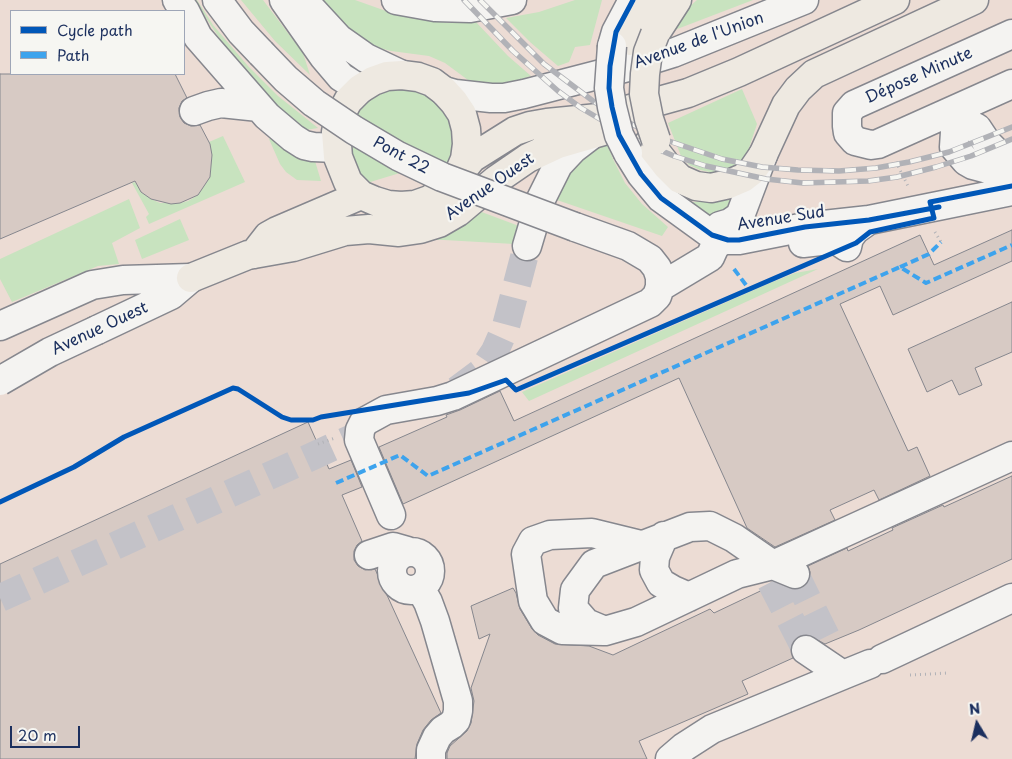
<!DOCTYPE html>
<html>
<head>
<meta charset="utf-8">
<style>
  body { margin:0 }
  #map { position:relative; width:1012px; height:759px; overflow:hidden; background:#ede7e3; font-family:"Playpen Sans",sans-serif }
  canvas { display:block }
  .legend { position:absolute; left:10px; top:10px; width:175px; height:65px; box-sizing:border-box; background:#f6f6f2; border:1px solid #9ea6b7; margin:0; padding:6px 9px; list-style:none; font-size:15px; color:#1b2f5e }
  .legend li { display:flex; align-items:center; gap:10px; height:25px }
  .legend b { width:25px; border:1px solid #9ea6b7 }
  .north { position:absolute; left:952px; top:699px; width:50px; height:50px; -webkit-text-stroke:4px #f6f6f2; paint-order:stroke; rotate:351deg; font-size:14px; font-weight:700; line-height:20px; text-align:center; color:#1b2f5e }
  .north::after { content:''; display:block; margin:auto; width:18px; height:22px; background:#1b2f5e; clip-path:polygon(50% 0,100% 100%,50% 72%,0 100%) }
  .scale { position:absolute; left:10px; top:726px; width:70px; height:22px; box-sizing:border-box; border:2px solid #1b2f5e; border-top:0; padding-left:6px; font-size:15px; line-height:18px; white-space:nowrap; color:#1b2f5e; -webkit-text-stroke:4px #f6f6f2; paint-order:stroke }
</style>
</head>
<body>
<div id="map">
<canvas width="1012" height="759"></canvas>
<ul class="legend">
<li><b style="height:6px;background:#0057b8"></b>Cycle path</li>
<li><b style="height:6px;background:#3da3ed"></b>Path</li>
</ul>
<div class="north">N</div>
<div class="scale">20 m</div>
</div>
<script>
const ctx = document.querySelector('canvas').getContext('2d');
ctx.lineJoin = 'round';
function fillPath(path, color) { ctx.fillStyle = color; ctx.fill(path, 'evenodd'); }
const shape = rows => new Path2D(rows.map(r => 'M' + r).join(''));
function strokePath(path, color, width, dash) { ctx.strokeStyle = color; ctx.lineWidth = width; ctx.lineCap = dash ? 'butt' : 'round'; ctx.setLineDash(dash || []); ctx.stroke(path); }
function write(font, color, halo, rows, align = 'center') {
  ctx.font = font + ' "Playpen Sans",sans-serif'; ctx.lineWidth = 4.5; ctx.setLineDash([]); ctx.textBaseline = 'middle'; ctx.strokeStyle = halo; ctx.fillStyle = color; for (const [text, x, y, turn = 0] of rows) {
    ctx.save(); ctx.translate(x, y); ctx.rotate((+turn || 0) * Math.PI / 180); ctx.textAlign = isNaN(turn) ? turn : align; if (halo) ctx.strokeText(text, 0, 0); ctx.fillText(text, 0, 0); ctx.restore();
  }
}
fillPath(shape([
  [0,0,1012,0,1012,759,0,759],
  [11,11,184,11,184,74,11,74]
]), '#ecdcd4');
fillPath(shape([
  [194,0,197,0,213,25,248,66,278,96,318,128,306,130,289,121,252,87],
  [241,0,263,0,303,53,310,75,275,41],
  [320,0,355,0,386,11,422,19,450,23,475,21,508,56,531,76,507,84,481,85,468,80,445,63,429,56,391,51,375,47,360,38],
  [575,0,602,0,590,45,575,47,569,62,558,66,530,42,506,18,539,12],
  [697,0,753,0,672,31,688,8],
  [402,87,419,90,431,96,451,119,455,132,453,157,445,170,413,169,367,183,357,170,351,154,350,140,355,114,362,104,373,96,386,89],
  [742,89,757,124,747,154,739,164,729,170,714,173,700,170,689,165,681,156,668,123],
  [223,136,245,182,149,224,146,217,149,214,132,183,135,182,141,192,151,199,160,203,180,203,188,201,198,195,210,177,212,155,209,142],
  [272,138,285,149,315,161,321,181,297,180,286,172,280,164,269,139],
  [607,143,613,159,625,183,642,204,668,227,662,236,554,199,562,181,592,149],
  [741,194,733,207,714,217,691,206,690,203,693,202,718,201],
  [129,199,140,228,112,243,119,264,98,266,12,302,0,279,0,259],
  [479,211,519,226,514,244,444,240,427,240],
  [180,219,189,240,142,259,135,240],
  [818,269,529,401,522,392,770,283,795,273]
]), '#c8e3bf');
const building = shape([
  [0,74,175,74,187,98,182,101,179,108,180,117,184,123,191,126,200,125,210,144,212,155,210,177,198,195,180,203,171,204,151,199,141,192,135,181,0,239,0,74],
  [1012,230,1012,261,893,315,880,286,840,304,908,451,917,447,930,476,879,500,874,490,830,510,835,520,775,547,747,528,679,378,403,504,379,447,447,417,446,415,460,410,500,391,514,421,920,235,934,265,1012,230],
  [1012,302,1012,352,975,368,982,385,959,395,952,380,927,392,908,349,1012,302],
  [308,422,329,469,351,460,362,487,342,495,362,541,357,545,354,551,354,560,358,566,365,570,375,569,441,713,431,720,423,730,417,744,415,759,0,759,0,564,308,422],
  [1012,476,1012,559,859,630,825,644,808,635,799,636,793,641,791,648,793,658,742,681,748,694,639,741,647,759,447,759,447,753,450,746,467,731,471,723,474,701,471,688,490,634,479,639,471,606,513,588,516,593,520,609,532,629,538,635,555,644,589,646,613,655,710,609,714,613,773,585,771,582,790,589,797,589,804,587,810,579,810,572,808,566,847,548,848,551,893,530,892,528,943,505,944,507,1012,476]
]);
fillPath(building, '#d7cac4');
strokePath(building, '#86878e', 1);
strokePath(shape([
  [457,390,481,372,495,351,506,326,527,246],
  [795,574,829,643],
  [771,582,806,650],
  [0,598,379,426]
]), '#c3c2c8', 28, [28, 14]);
const minor = shape([
  [177,0,185,11,198,37,267,116,293,138,304,145,313,147,336,148],
  [217,0,241,32,261,53],
  [284,0,324,57,341,77,360,89],
  [303,0,339,39,366,58,402,75],
  [396,0,435,7,470,8,512,0],
  [1012,34,854,105,847,113,847,126,848,133,855,141,871,145,878,144,1012,84],
  [612,46,616,32,633,0],
  [444,91,455,94,491,98,504,98,524,94,628,67,673,53,804,0],
  [194,111,208,106,221,103,259,107],
  [628,153,641,174,661,198,712,235,728,240,739,240,805,227,869,220,1012,191],
  [1012,155,998,154,987,143,977,128,971,125,963,125,955,132,954,147,966,161,973,165,988,169,1012,169],
  [803,243,829,240,838,241,847,247,849,238,855,230,869,220],
  [527,246,541,199,558,165,573,149,590,136],
  [660,287,710,257,715,246,724,239,720,226,730,223,740,216,763,155],
  [0,326,92,285,123,280,191,278],
  [97,330,171,295,191,278],
  [391,515,359,440,360,430,364,422,386,410,437,401,453,396,650,303,657,296,660,287,660,277,657,268,650,259,628,246,575,227],
  [664,536,655,557,654,570,661,583,673,590,689,597],
  '392 571a19 19 0 1 1 38 0a19 19 0 1 1-38 0Z',
  [369,555,393,547,407,551],
  [795,574,773,565,734,538,710,526,690,527,594,564,575,590,573,608,586,623,605,631,636,622,737,574,773,565,1012,456],
  [420,588,428,602,435,621,458,701,458,711,456,720,451,725,443,730,437,737,431,750,431,759],
  [604,631,562,630,545,621,533,601,526,554,533,541,550,535,592,533,641,545],
  [806,650,843,675,870,664],
  [882,659,1012,598],
  [670,759,684,747,712,729,843,675]
]);
const major = shape([
  [655,34,677,0],
  [631,41,637,21,647,0],
  [649,143,667,166,680,179,696,186,711,188,729,184,743,178,752,171,763,155,786,105,798,89,814,74,974,0],
  [459,173,465,159,467,144,466,129,462,114,454,102,444,91,432,82,418,77,402,75,387,76,373,81,360,89,348,101,340,116,336,132,338,157,348,182,361,195,375,201,388,205,401,206,415,205,429,200,440,193,451,184,472,158,515,131,530,126,547,123,598,118,688,93,739,72,895,0],
  [254,254,268,236,277,231,361,195],
  [191,278,248,255,293,247,345,231,369,229,399,232,420,229,439,223,458,212,496,180,528,158,558,144,610,129]
]);
strokePath(minor, '#86878e', 31);
strokePath(major, '#86878e', 31);
strokePath(shape([
  [896,162,909,188],
  [935,232,941,242],
  [318,444,335,438],
  [910,675,948,673]
]), '#b1b2b7', 3, [1, 4]);
strokePath(minor, '#f4f3f1', 28);
strokePath(major, '#eee9e1', 28);
const rail = shape([
  [464,0,513,51,558,91,581,108,634,139,674,156,706,166,766,179,803,183,868,181,897,177,936,167,971,156,1012,139],
  [480,0,544,64,593,101,623,120,663,139,722,159,762,167,798,170,839,171,876,168,909,162,949,152,1012,127]
]);
strokePath(rail, '#b1b2b7', 5.5);
strokePath(rail, '#f6f6f2', 4, [11]);
const minorBridge = shape([
  [612,46,609,88,612,107,619,135,628,153],
  [261,53,286,79,314,103,354,130,398,156,442,177,575,227],
  [0,381,50,352,97,330]
]);
const majorBridge = shape([
  [655,34,648,52,645,74,644,94,649,119,656,140]
]);
strokePath(minorBridge, '#86878e', 31, []);
strokePath(majorBridge, '#86878e', 31, []);
strokePath(minorBridge, '#f4f3f1', 28);
strokePath(majorBridge, '#eee9e1', 28);
strokePath(shape([
  [900,267,929,254,941,242],
  [734,269,749,289],
  [336,483,400,455,428,476,900,267,926,283,1012,245]
]), '#3da3ed', 4, [8, 4]);
strokePath(shape([
  [633,0,616,32,610,66,609,88,612,107,619,135,641,174,661,198,712,235,728,240,739,240,805,227,869,220,939,207],
  [0,502,74,467,124,437,233,388,238,389,282,417,291,420,313,420,321,417,469,393,506,380,516,390,856,243,870,232,934,218,930,202,1012,186]
]), '#0057b8', 5);
write('16px', '#1b2f5e', '#f6f6f2', [
  ["Avenue de l'Union",699,41,-20],
  ["Dépose Minute",919,76,-24],
  ["Pont 22",401,156,28],
  ["Avenue Ouest",490,187,-35],
  ["Avenue Sud",781,219,-9],
  ["Avenue Ouest",100,329,-25]
]);
</script>
</body>
</html>
